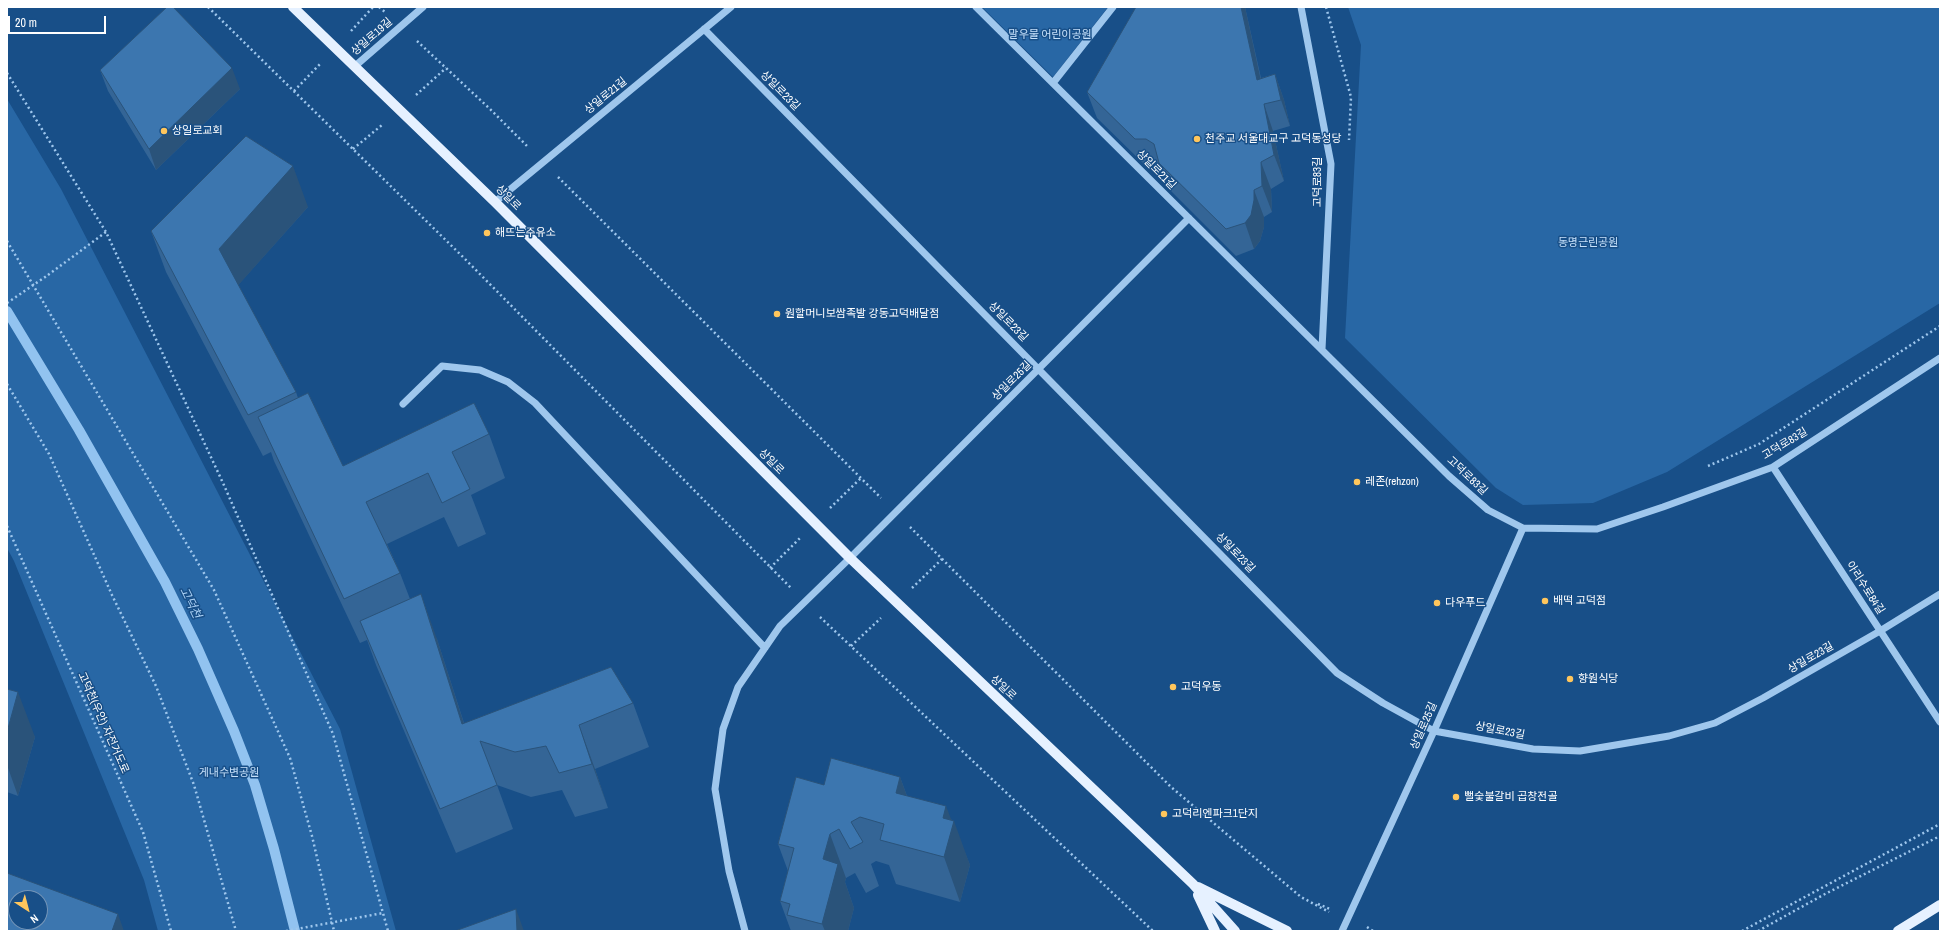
<!DOCTYPE html>
<html>
<head>
<meta charset="utf-8">
<style>
  body { margin:0 }
  #map { position:relative; width:1947px; height:938px; overflow:hidden; background:#184f88; font-family:"Archivo Narrow",sans-serif }
  canvas { display:block }
  .frame { position:absolute; inset:0; border:8px solid #fff; pointer-events:none }
  .north { position:absolute; left:8px; top:890px; width:40px; height:40px; box-sizing:border-box; background:#184f88; border:1px solid #7495b8; border-radius:50%; rotate:144deg; font-size:11px; font-weight:700; line-height:16px; text-align:center; color:#fff }
  .north::after { content:''; display:block; margin:auto; width:14px; height:18px; background:#ffc65c; clip-path:polygon(50% 0,100% 100%,50% 72%,0 100%) }
  .scale { position:absolute; left:8px; top:16px; width:98px; height:18px; box-sizing:border-box; border:2px solid #fff; border-top:0; padding-left:5px; font-size:12px; line-height:14px; white-space:nowrap; color:#fff; -webkit-text-stroke:3px #184f88; paint-order:stroke }
</style>
</head>
<body>
<div id="map">
<canvas width="1947" height="938"></canvas>
<div class="frame"></div>
<div class="north">N</div>
<div class="scale">20 m</div>
</div>
<script>
const ctx = document.querySelector('canvas').getContext('2d');
ctx.lineJoin = 'round';
function fillPath(path, color) { ctx.fillStyle = color; ctx.fill(path, 'evenodd'); }
const shape = rows => new Path2D(rows.map(r => 'M' + r).join(''));
function strokePath(path, color, width, dash) { ctx.strokeStyle = color; ctx.lineWidth = width; ctx.lineCap = dash ? 'butt' : 'round'; ctx.setLineDash(dash || []); ctx.stroke(path); }
function write(font, color, halo, rows, align = 'center') {
  ctx.font = font + ' "Archivo Narrow","Noto Sans KR",sans-serif'; ctx.lineWidth = 3; ctx.setLineDash([]); ctx.textBaseline = 'middle'; ctx.strokeStyle = halo; ctx.fillStyle = color; for (const [text, x, y, turn = 0] of rows) {
    ctx.save(); ctx.translate(x, y); ctx.rotate((+turn || 0) * Math.PI / 180); ctx.textAlign = isNaN(turn) ? turn : align; if (halo) ctx.strokeText(text, 0, 0); ctx.fillText(text, 0, 0); ctx.restore();
  }
}
fillPath(shape([
  [982,7,1108,7,1053,77],
  [1348,7,1940,7,1940,303,1667,472,1593,503,1523,505,1496,488,1345,338,1361,45],
  [7,99,61,189,340,729,396,931,158,931,144,880,14,561,7,548]
]), '#2867a5');
strokePath(shape([
  [7,311,79,430,165,582,198,649,234,731,255,785,274,849,295,931]
]), '#92c3f0', 10);
strokePath(shape([
  [208,7,463,257,791,588],
  [379,7,385,12],
  [1326,7,1351,97,1349,140],
  [351,31,373,7],
  [417,41,490,109,529,148],
  [7,73,106,232,223,483,333,734,388,931],
  [294,91,320,64],
  [416,95,446,68],
  [353,149,382,125],
  [558,177,881,498],
  [7,241,214,590,290,758,312,836,334,931],
  [48,275,106,232],
  [7,384,49,454,112,595,156,686,194,785,236,931],
  [1708,466,1759,444,1940,326],
  [830,508,861,478],
  [7,526,143,832,171,931],
  [910,527,1171,787,1301,897,1329,912],
  [770,568,800,538],
  [912,588,942,559],
  [820,617,1153,931],
  [851,646,881,618],
  [1318,904,1330,909],
  [1367,927,1373,931],
  [286,931,383,913],
  [1742,931,1940,824],
  [1758,931,1825,894,1940,836]
]), '#9fc7ed', 2.5, [2, 3]);
strokePath(shape([
  [976,7,1449,476,1488,510,1523,528,1597,529,1663,507,1773,467,1940,358],
  [1301,7,1331,164,1322,349],
  [704,29,1337,673,1383,703,1434,731,1533,749,1580,751,1669,736,1715,723,1763,698,1880,631,1940,594],
  [354,67,423,7],
  [1053,83,1113,7],
  [495,202,731,7],
  [403,404,442,366,480,370,508,382,535,403,765,648],
  [1773,467,1940,722],
  [745,931,729,871,715,789,723,729,738,687,780,626,850,558,1189,218],
  [1342,931,1434,731,1523,528]
]), '#9fc7ed', 7);
strokePath(shape([
  [293,7,495,202,850,558,1193,884,1235,931],
  [1198,887,1287,931],
  [1198,895,1215,931],
  [1898,931,1940,905]
]), '#e6f1ff', 10);
strokePath(shape([
  [7,303,48,275]
]), '#9fc7ed', 2.5, [2, 3]);
fillPath(shape([
  [1245,7,1261,78,1275,74,1284,100,1290,126,1273,131,1284,181,1271,189,1272,212,1264,217,1264,227,1260,241,1254,249,1236,256,1169,189,1162,169,1156,166,1145,165,1097,118,1087,92],
  [100,70,240,89,156,170,108,91],
  [308,207,238,285,296,392,298,398,343,466,489,434,505,478,471,495,486,534,458,547,444,517,387,544,400,573,410,599,437,639,464,723,633,703,649,747,595,769,608,808,575,817,562,790,531,797,497,785,513,829,456,853,376,665,367,640,360,643,274,461,271,452,263,456,166,272,151,231],
  [7,689,35,737,18,796,7,792],
  [900,777,907,796,952,820,970,865,960,902,896,884,889,865,876,861,871,864,879,886,866,893,855,873,846,878,845,882,854,908,848,931,791,931,780,901,788,871,778,844,824,785]
]), '#346596');
fillPath(shape([
  [1241,7,1245,7,1266,104,1257,80],
  [232,68,240,89,156,170,149,149],
  [1275,74,1284,100,1290,126,1281,100],
  [1264,104,1273,131,1284,181,1274,155],
  [1261,162,1271,189,1272,212,1262,186],
  [293,166,308,207,234,290,219,249],
  [1254,190,1264,217,1264,227,1260,241,1254,249,1245,223],
  [421,594,437,639,478,768,462,724],
  [18,692,35,737,18,796,7,765,7,732],
  [579,725,595,769,608,808,592,764],
  [900,777,916,821,896,793],
  [946,806,953,824,954,821,970,865,960,902,944,857,943,818],
  [830,834,846,878,845,882,854,908,848,931,825,931,822,924,823,859],
  [516,909,524,931,517,931],
  [118,914,124,931,112,931]
]), '#2a537a');
const building = shape([
  [167,7,173,7,232,68,149,149,100,70,167,7],
  [1136,7,1241,7,1257,80,1275,74,1281,100,1264,104,1274,155,1261,162,1262,186,1254,190,1254,200,1251,215,1245,223,1226,229,1159,163,1154,144,1146,139,1135,139,1087,92,1136,7],
  [246,136,293,166,219,249,296,392,248,415,151,231,246,136],
  [308,393,343,466,474,403,489,434,452,452,470,489,442,503,428,473,366,502,400,573,344,599,258,417,308,393],
  [421,594,462,724,611,667,633,703,579,725,592,764,559,773,546,746,515,752,480,741,497,785,440,809,360,621,421,594],
  [7,689,18,692,7,732,7,689],
  [831,758,900,777,896,793,946,806,943,818,954,821,944,857,880,840,884,824,860,817,851,822,863,842,850,849,839,829,830,834,823,859,838,864,822,924,787,915,790,904,780,901,794,848,778,844,796,777,824,785,831,758],
  [7,873,118,914,112,931,7,931,7,873],
  [16,898,40,898,40,922,16,922,16,898],
  [516,909,517,931,455,931,516,909]
]);
fillPath(building, '#3c76af');
strokePath(building, '#2a537a', 1);
for (const [x, y, r, color] of [
  [164,131,4,"#ffc65c"],
  [1197,139,4,"#ffc65c"],
  [487,233,4,"#ffc65c"],
  [777,314,4,"#ffc65c"],
  [1357,482,4,"#ffc65c"],
  [1545,601,4,"#ffc65c"],
  [1437,603,4,"#ffc65c"],
  [1570,679,4,"#ffc65c"],
  [1173,687,4,"#ffc65c"],
  [1456,797,4,"#ffc65c"],
  [1164,814,4,"#ffc65c"]
]) { const dot = new Path2D(); dot.arc(x, y, r, 0, 2 * Math.PI); ctx.fillStyle = color; ctx.fill(dot); strokePath(dot, '#184f88', 1.5); }
write('11px', '#c5e0fa', '#184f88', [
  ["말우물 어린이공원",1050,35],
  ["동명근린공원",1588,243],
  ["게내수변공원",229,773]
]);
write('11px', '#fff', '#184f88', [
  ["상일로19길",372,37,-41],
  ["상일로23길",780,91,45],
  ["상일로21길",606,96,-39],
  ["상일로21길",1156,170,45],
  ["고덕로83길",1318,182,-90],
  ["상일로",508,198,45],
  ["상일로23길",1008,322,45],
  ["상일로25길",1012,381,-45],
  ["고덕로83길",1785,444,-31],
  ["상일로",771,462,45],
  ["고덕로83길",1467,476,43],
  ["상일로23길",1235,553,46],
  ["아리수로84길",1865,588,57],
  ["상일로23길",1811,658,-30],
  ["상일로",1003,688,43],
  ["고덕천(우안) 자전거도로",103,723,66],
  ["상일로25길",1424,726,-66],
  ["상일로23길",1500,731,11]
]);
write('11px', '#fff', '#184f88', [
  ["상일로교회",172,131],
  ["천주교 서울대교구 고덕동성당",1205,139],
  ["해뜨는주유소",495,233],
  ["원할머니보쌈족발 강동고덕배달점",785,314],
  ["레존(rehzon)",1365,482],
  ["배떡 고덕점",1553,601],
  ["다우푸드",1445,603],
  ["향원식당",1578,679],
  ["고덕우동",1181,687],
  ["뻘숯불갈비 곱창전골",1464,797],
  ["고덕리엔파크1단지",1172,814]
], 'left');
write('italic 12px', '#abd1f5', '#184f88', [
  ["고덕천",190,603,64]
]);
</script>
</body>
</html>
